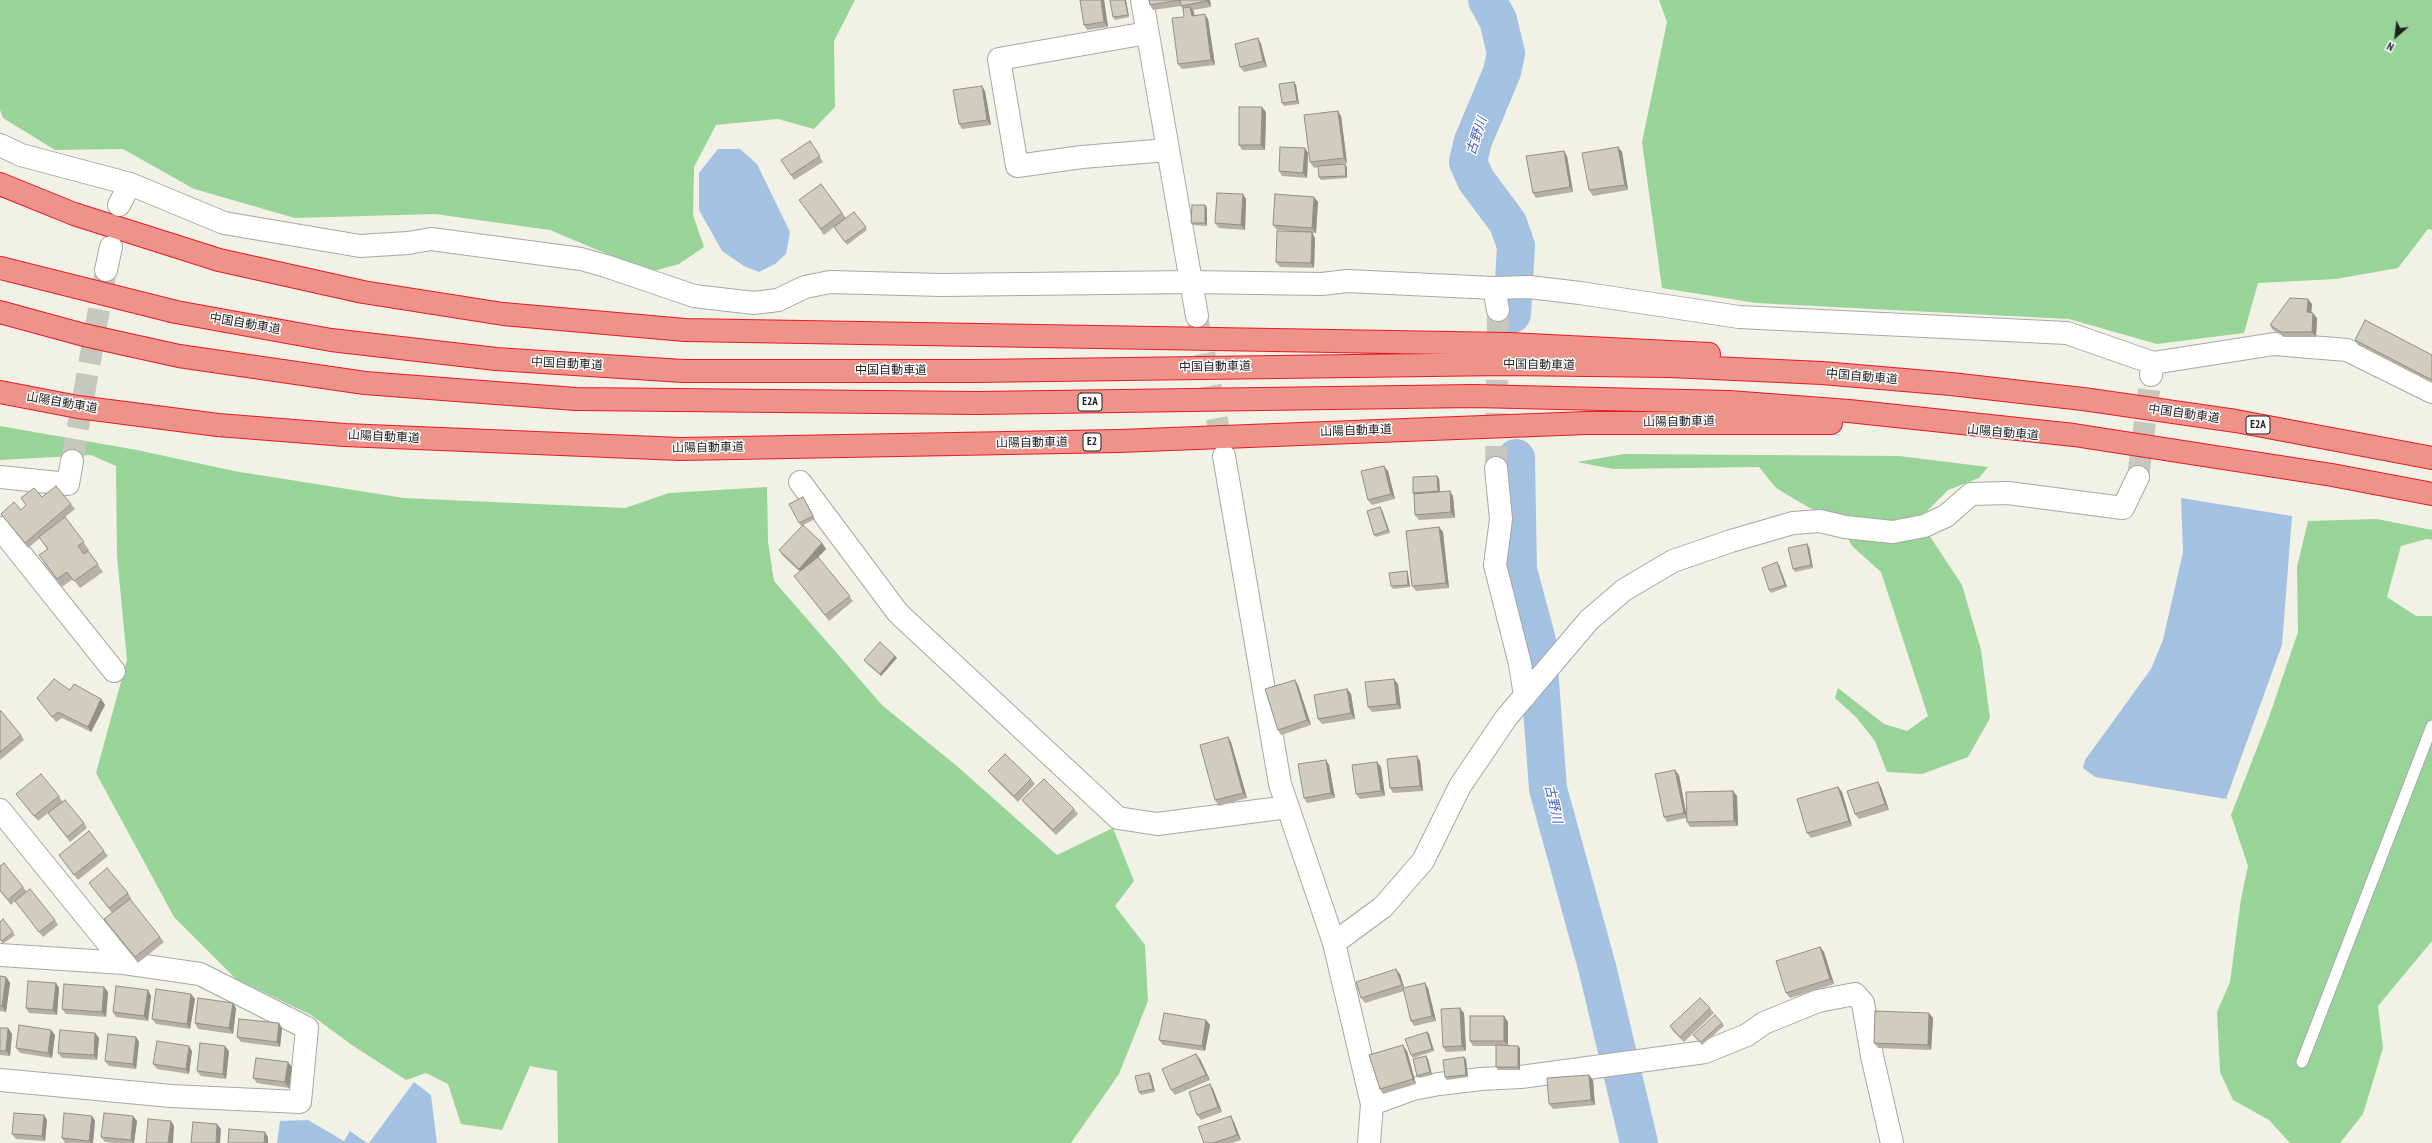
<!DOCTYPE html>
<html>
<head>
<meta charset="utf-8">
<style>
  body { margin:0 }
  #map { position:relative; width:2432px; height:1143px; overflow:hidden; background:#f1f1e6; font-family:"PT Sans Narrow",sans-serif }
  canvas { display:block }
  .north { position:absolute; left:2376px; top:16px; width:40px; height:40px; -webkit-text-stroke:3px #fff; paint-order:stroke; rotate:208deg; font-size:11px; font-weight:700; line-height:16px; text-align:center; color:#202020 }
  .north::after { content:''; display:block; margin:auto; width:14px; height:18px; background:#202020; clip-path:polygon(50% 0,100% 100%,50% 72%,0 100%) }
</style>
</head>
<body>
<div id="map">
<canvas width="2432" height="1143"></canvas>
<div class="north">N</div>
</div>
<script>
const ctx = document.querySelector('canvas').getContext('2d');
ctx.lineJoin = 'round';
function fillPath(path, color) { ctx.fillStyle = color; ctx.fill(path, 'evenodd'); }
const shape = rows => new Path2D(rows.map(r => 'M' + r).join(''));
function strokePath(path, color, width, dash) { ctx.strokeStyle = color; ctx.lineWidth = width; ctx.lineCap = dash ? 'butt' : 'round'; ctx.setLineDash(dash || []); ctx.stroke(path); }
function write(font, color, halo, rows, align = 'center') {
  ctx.font = font + ' "PT Sans Narrow","Noto Sans JP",sans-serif'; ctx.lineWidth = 3; ctx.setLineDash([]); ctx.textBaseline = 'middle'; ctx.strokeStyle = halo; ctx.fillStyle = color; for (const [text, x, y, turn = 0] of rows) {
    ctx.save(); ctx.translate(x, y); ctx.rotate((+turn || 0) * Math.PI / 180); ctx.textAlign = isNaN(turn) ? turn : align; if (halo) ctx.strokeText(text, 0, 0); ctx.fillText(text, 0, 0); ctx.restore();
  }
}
fillPath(shape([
  [0,0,855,0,834,41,835,107,814,129,778,119,716,125,694,167,693,215,704,247,679,264,650,272,550,230,435,214,295,218,194,189,123,149,55,150,3,118,0,110],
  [1659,0,2432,0,2432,230,2428,229,2398,268,2336,279,2258,283,2244,333,2157,344,2069,319,1756,303,1662,288,1642,142,1667,22],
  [0,426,137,450,234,471,404,498,625,508,669,493,767,487,768,542,774,581,882,705,958,767,1057,855,1113,828,1134,881,1115,906,1145,945,1148,1001,1119,1074,1071,1143,558,1143,557,1071,530,1066,502,1130,461,1124,448,1084,426,1073,406,1080,352,1045,311,1015,236,979,174,917,96,773,127,660,117,556,116,466,91,455,0,460],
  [1624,454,1899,456,1988,467,1979,478,1948,490,1921,517,1929,535,1962,585,1981,650,1990,718,1968,757,1922,774,1887,772,1875,741,1856,717,1835,698,1838,688,1884,724,1907,731,1928,716,1881,572,1853,547,1835,518,1808,507,1776,488,1759,467,1613,469,1577,462],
  [2377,519,2432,530,2432,540,2427,539,2401,546,2387,597,2416,616,2432,616,2432,941,2378,1006,2383,1048,2363,1114,2340,1143,2290,1143,2269,1120,2233,1100,2220,1072,2217,1012,2230,982,2241,899,2248,866,2231,815,2268,720,2298,632,2297,567,2308,521]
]), '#98d498');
fillPath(shape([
  [718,149,740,149,757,164,790,232,786,254,775,264,759,272,744,266,722,251,699,210,699,173],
  [2181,498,2292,516,2282,645,2226,799,2095,777,2083,768,2085,760,2151,669,2163,640,2183,552],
  [414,1082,431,1095,437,1143,369,1143],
  [308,1120,344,1141,350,1131,367,1143,277,1143,280,1121]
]), '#a3c2e2');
strokePath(shape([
  [1487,0,1498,20,1506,53,1502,72,1473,141,1468,162,1476,180,1508,223,1516,246,1512,314],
  [1516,458,1518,570,1537,641,1548,789,1597,967,1639,1143]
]), '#a3c2e2', 38);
strokePath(shape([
  [1198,321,1224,456],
  [72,461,106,270],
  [1496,468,1498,310],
  [2138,477,2151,375]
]), '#c7c7be', 22, [22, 11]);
const lane = shape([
  [2302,1062,2432,726]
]);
const street = shape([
  [1142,0,1197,316],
  [1147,33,999,59,1017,166,1082,157,1167,150],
  [0,145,21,155,130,184,119,205],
  [130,184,224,223,360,246,408,243,431,239,581,259,606,266,694,296,754,303,778,300,805,287,830,282,942,285,1190,282,1322,284,1347,281,1494,288,1498,310],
  [106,270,111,247],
  [1494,288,1529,287,1580,293,1739,317,2067,333,2153,363],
  [2151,375,2153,363,2274,344,2347,350,2432,392],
  [1224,456,1280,784,1334,943,1372,1104,1369,1143],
  [1496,468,1501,519,1495,565,1520,664,1525,696],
  [0,477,68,484,72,461],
  [800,482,898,613,1118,818,1157,824,1288,807],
  [0,528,114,671],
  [0,810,124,963,200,974,307,1028,300,1102,171,1096,0,1080],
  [1334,943,1383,907,1423,861,1460,786,1506,718,1589,620,1624,590,1673,561,1731,541,1793,523,1820,521,1845,527,1893,532,1924,526,1946,516,1971,494,2008,493,2123,508,2138,477],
  [0,955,124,963],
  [1372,1104,1413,1089,1439,1084,1481,1079,1521,1077,1705,1052,1747,1035,1764,1023,1818,1001,1855,994,1863,1003,1872,1056,1892,1143]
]);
const highway = shape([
  [0,184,74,214,219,260,363,292,503,314,685,330,1509,344,1709,354],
  [0,268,176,312,331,340,496,359,683,371,974,371,1506,364,1670,366,1822,373,1951,384,2083,399,2236,421,2432,458],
  [0,312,84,335,179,356,365,383,469,391,576,399,978,403,1474,396,1729,402,1849,411,2074,435,2332,475,2432,494],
  [0,392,78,407,218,425,345,435,680,449,1119,441,1587,423,1831,423]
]);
strokePath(lane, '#a7a7a7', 13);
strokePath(street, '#a7a7a7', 24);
strokePath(highway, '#e81a26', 24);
strokePath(lane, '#fff', 11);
strokePath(street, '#fff', 22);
strokePath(highway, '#ee9389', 22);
fillPath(shape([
  [1080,0,1104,0,1108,27,1087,30,1084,25],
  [1126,0,1129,17,1115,20,1113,17],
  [1149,0,1210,0,1211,7,1193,10,1194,12,1194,15,1208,19,1215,65,1182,69,1178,64,1184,17,1183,9,1181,6,1153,10,1150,5],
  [1258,38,1261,44,1267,67,1244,72,1240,67],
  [1296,85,1299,104,1284,106,1282,103],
  [985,91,991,125,962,129,959,124],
  [1266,112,1265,150,1242,150,1239,145],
  [1341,116,1347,163,1340,164,1347,167,1347,178,1321,180,1319,177,1319,167,1314,168,1310,162],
  [813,146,823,162,794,180,781,160],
  [1618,147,1622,152,1628,190,1593,196,1589,190],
  [1308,153,1307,178,1282,176,1279,171],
  [1567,156,1573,192,1536,198,1533,193],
  [821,184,846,218,854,212,867,230,847,245,834,227,824,235,799,200],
  [1243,194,1246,199,1245,230,1219,228,1215,223],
  [1318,202,1316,233,1277,230,1273,225],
  [1205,205,1207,208,1207,226,1193,225,1191,223],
  [1315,238,1314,268,1280,267,1276,262],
  [2312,304,2311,312,2317,318,2316,337,2284,337,2273,330,2270,325],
  [2355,340,2432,355,2432,383,2358,345],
  [1388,471,1395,499,1372,505,1368,500],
  [1439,478,1440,492,1453,496,1455,518,1419,520,1415,515,1414,494,1413,493],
  [42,497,71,504,75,509,65,517,89,550,84,554,88,551,103,572,80,588,73,579,62,587,44,563,47,549,40,538,28,548,1,514,21,510,26,505,21,498],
  [805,500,815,519,801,526,799,523],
  [1380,507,1382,510,1390,533,1376,537,1374,535],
  [1439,527,1443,532,1449,588,1416,591,1412,586],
  [822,543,826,549,817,558,853,601,829,621,794,576,800,572,782,555,779,550],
  [1809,547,1813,568,1795,572,1793,569],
  [1777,562,1779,565,1787,587,1771,593,1769,590],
  [1407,571,1408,574,1410,587,1393,589,1391,586],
  [895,656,897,658,881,676,866,663,864,660],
  [1398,684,1401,709,1372,712,1368,707],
  [1298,685,1311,725,1281,735,1278,730],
  [1347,689,1351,694,1355,719,1322,724,1318,719],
  [70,690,101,699,105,705,91,732,62,718,56,722,37,698],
  [0,712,21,735,24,740,0,760],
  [1228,737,1231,742,1247,798,1219,806,1215,800],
  [1326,760,1329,765,1335,798,1307,803,1304,798],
  [1420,761,1423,791,1393,793,1390,788],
  [1377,762,1381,767,1385,796,1360,799,1356,794],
  [988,771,1031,779,1035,784,1018,802,992,776],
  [1679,775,1686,813,1733,791,1737,796,1738,826,1690,827,1687,822,1686,818,1667,822,1664,817],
  [1878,782,1881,787,1889,810,1859,819,1855,814],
  [1838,787,1842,792,1852,826,1811,838,1807,833],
  [16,794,59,796,62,801,84,823,87,828,70,842,48,813,38,821],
  [1022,800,1074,809,1078,814,1056,835,1026,805],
  [104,851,108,856,78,880,59,855],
  [0,866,23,887,27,892,55,920,58,925,43,937,15,901,11,905,0,891],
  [89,883,128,893,131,898,130,899,164,942,138,963,104,919,112,913],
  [3,919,15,935,3,944,0,940],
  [1820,947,1824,952,1834,984,1790,998,1786,993],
  [1400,974,1404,988,1428,988,1436,1021,1414,1026,1411,1021,1404,991,1365,1003,1361,998],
  [0,976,6,977,10,983,6,1012,0,1011],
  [56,983,59,988,57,1015,29,1013,26,1008],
  [148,990,151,996,148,1021,116,1017,113,1012],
  [108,992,106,1017,66,1014,62,1009],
  [191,994,195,999,190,1029,156,1024,152,1019],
  [236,1008,233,1034,198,1029,195,1023],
  [1710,1008,1714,1013,1684,1042,1673,1031,1670,1026],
  [1464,1013,1466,1051,1446,1052,1443,1047],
  [1929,1013,1933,1018,1931,1050,1878,1048,1874,1043],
  [1504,1016,1508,1022,1508,1046,1520,1048,1520,1070,1498,1070,1496,1067,1496,1046,1473,1046,1470,1041],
  [1206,1020,1210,1025,1205,1051,1163,1045,1159,1040],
  [1722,1023,1724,1026,1702,1045,1693,1035],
  [0,1028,8,1028,12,1034,10,1056,0,1055],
  [282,1028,280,1047,241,1042,237,1037],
  [51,1030,55,1035,52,1058,20,1053,16,1048],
  [1427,1032,1429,1034,1434,1051,1413,1058,1411,1055],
  [95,1033,99,1038,97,1060,62,1058,58,1053],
  [136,1037,139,1042,136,1069,109,1066,105,1061],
  [192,1051,189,1074,157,1069,153,1064],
  [229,1051,226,1079,201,1076,197,1071],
  [1407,1051,1416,1084,1383,1094,1380,1089],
  [1426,1056,1428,1059,1432,1075,1419,1078,1417,1076],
  [1200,1059,1210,1080,1175,1095,1171,1090],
  [1466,1059,1468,1077,1447,1080,1445,1077],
  [292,1067,289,1088,257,1083,253,1078],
  [1151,1075,1155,1092,1141,1095,1139,1092],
  [1589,1075,1593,1080,1595,1105,1553,1109,1549,1104],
  [1210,1084,1213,1089,1222,1112,1201,1120,1197,1115],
  [44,1115,47,1120,45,1141,16,1139,12,1134],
  [92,1116,95,1121,93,1143,65,1143,62,1138],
  [137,1121,134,1143,115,1143,105,1142,101,1137],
  [1234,1122,1241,1140,1232,1143,1204,1143]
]), '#b5afa4');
fillPath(shape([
  [1101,0,1104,0,1108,27,1104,22],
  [1125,0,1126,0,1129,17,1128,15],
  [1207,0,1210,0,1211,7,1207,1],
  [1190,7,1194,12,1195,21,1192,16],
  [1205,14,1208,19,1215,65,1211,60],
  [1258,38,1261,44,1267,67,1263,61],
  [1294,82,1296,85,1299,104,1297,101],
  [982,86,985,91,991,125,987,120],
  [1262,107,1266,112,1265,150,1261,145],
  [1338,111,1341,116,1347,163,1344,158],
  [1618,147,1622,152,1628,190,1625,185],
  [1305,148,1308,153,1307,178,1303,173],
  [1564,151,1567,156,1573,192,1570,187],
  [1345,164,1347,167,1347,178,1346,176],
  [1243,194,1246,199,1245,230,1241,225],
  [1314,197,1318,202,1316,233,1312,228],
  [1205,205,1207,208,1207,226,1205,223],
  [1312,232,1315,238,1314,268,1311,263],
  [2308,299,2312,304,2311,317,2307,312],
  [2313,313,2317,318,2316,337,2312,332],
  [1384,466,1388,471,1395,499,1391,494],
  [1437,476,1439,478,1440,494,1438,491],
  [1450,491,1453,496,1455,518,1451,512],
  [1380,507,1382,510,1390,533,1388,530],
  [1439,527,1443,532,1449,588,1446,583],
  [822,543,826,549,802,574,799,569],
  [1807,544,1809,547,1813,568,1811,565],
  [1777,562,1779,565,1787,587,1785,585],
  [1407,571,1408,574,1410,587,1408,585],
  [895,656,897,658,881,676,880,674],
  [1394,679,1398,684,1401,709,1397,704],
  [1295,680,1298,685,1311,725,1307,720],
  [1347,689,1351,694,1355,719,1351,713],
  [101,699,105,705,91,732,88,727],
  [1228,737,1231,742,1247,798,1243,793],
  [1417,756,1420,761,1423,791,1420,786],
  [1326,760,1329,765,1335,798,1331,793],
  [1377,762,1381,767,1385,796,1381,791],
  [1675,770,1679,775,1687,818,1684,813],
  [1878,782,1881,787,1889,810,1885,804],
  [1838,787,1842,792,1852,826,1849,821],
  [1733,791,1737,796,1738,826,1734,821],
  [1820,947,1824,952,1834,984,1830,979],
  [1396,969,1400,974,1405,990,1402,985],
  [6,977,10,983,6,1012,2,1006],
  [56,983,59,988,57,1015,53,1010],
  [1425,983,1428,988,1436,1021,1432,1016],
  [104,987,108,992,106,1017,102,1012],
  [148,990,151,996,148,1021,144,1016],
  [191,994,195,999,190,1029,187,1024],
  [233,1003,236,1008,233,1034,229,1028],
  [1460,1008,1464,1013,1466,1051,1462,1046],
  [1929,1013,1933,1018,1931,1050,1928,1045],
  [1504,1016,1508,1022,1508,1046,1504,1041],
  [1206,1020,1210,1025,1205,1051,1202,1046],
  [279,1023,282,1028,280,1047,277,1042],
  [8,1028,12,1034,10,1056,6,1051],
  [51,1030,55,1035,52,1058,48,1053],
  [1427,1032,1429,1034,1434,1051,1432,1049],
  [95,1033,99,1038,97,1060,94,1055],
  [136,1037,139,1042,136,1069,133,1064],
  [1403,1045,1407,1051,1416,1084,1413,1079],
  [189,1046,192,1051,189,1074,186,1069],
  [225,1046,229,1051,226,1079,223,1074],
  [1518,1046,1520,1048,1520,1070,1518,1067],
  [1196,1054,1200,1059,1210,1080,1206,1075],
  [1426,1056,1428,1059,1432,1075,1430,1072],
  [1464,1057,1466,1059,1468,1077,1466,1075],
  [288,1062,292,1067,289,1088,285,1082],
  [1149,1073,1151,1075,1155,1092,1153,1089],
  [1589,1075,1593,1080,1595,1105,1591,1100],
  [1210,1084,1213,1089,1222,1112,1218,1107],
  [44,1115,47,1120,45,1141,42,1136],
  [92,1116,95,1121,93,1143,91,1143,89,1141],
  [133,1116,137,1121,134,1143,133,1143,131,1140],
  [1231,1116,1234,1122,1241,1140,1237,1135],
  [171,1121,174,1126,173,1143,168,1143],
  [217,1124,221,1129,220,1143,216,1143],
  [265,1132,268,1137,268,1143,264,1143]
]), '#938f86');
const building = shape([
  [1080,0,1101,0,1104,22,1084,25,1080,0],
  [1110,0,1125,0,1128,15,1113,17,1110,0],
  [1149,0,1207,0,1207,1,1181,6,1180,0,1150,5,1149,0],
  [1190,7,1192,16,1205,14,1211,60,1178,64,1172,18,1184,17,1183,8,1190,7],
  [1258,38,1263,61,1240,67,1235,44,1258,38],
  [1294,82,1297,101,1282,103,1279,84,1294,82],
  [982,86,987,120,959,124,953,90,982,86],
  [1239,107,1262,107,1261,145,1239,145,1239,107],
  [1338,111,1344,158,1310,162,1304,115,1338,111],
  [810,141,820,156,791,175,781,160,810,141],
  [1280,147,1305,148,1303,173,1279,171,1280,147],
  [1618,147,1625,185,1589,190,1582,153,1618,147],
  [1564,151,1570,187,1533,193,1526,156,1564,151],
  [1345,164,1346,176,1319,177,1318,166,1345,164],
  [821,184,842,213,821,229,799,200,821,184],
  [1217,193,1243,194,1241,225,1215,223,1217,193],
  [1275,194,1314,197,1312,228,1273,225,1275,194],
  [1192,205,1205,205,1205,223,1191,223,1192,205],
  [854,212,866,227,845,242,834,227,854,212],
  [1277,231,1312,232,1311,263,1276,262,1277,231],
  [2290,298,2308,299,2307,312,2313,313,2312,332,2281,332,2270,325,2290,298],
  [2365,320,2432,355,2432,380,2355,340,2365,320],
  [1384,466,1391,494,1368,500,1361,471,1384,466],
  [1437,476,1438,491,1413,493,1413,477,1437,476],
  [56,486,71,504,25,543,1,514,14,502,21,510,26,505,21,498,34,488,42,497,56,486],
  [1450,491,1451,512,1415,515,1414,494,1450,491],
  [803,497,813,516,799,523,789,504,803,497],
  [1380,507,1388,530,1374,535,1367,511,1380,507],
  [65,517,84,542,78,546,84,554,88,551,98,564,74,581,67,572,57,579,39,555,48,549,39,537,65,517],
  [803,525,822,543,799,569,779,550,803,525],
  [1439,527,1446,583,1412,586,1406,531,1439,527],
  [1807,544,1811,565,1793,569,1788,548,1807,544],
  [818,557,850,596,825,615,794,576,818,557],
  [1777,562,1785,585,1769,590,1762,568,1777,562],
  [1407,571,1408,585,1391,586,1389,573,1407,571],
  [880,642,895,656,880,674,864,660,880,642],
  [54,679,70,690,74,684,101,699,88,727,58,712,52,717,37,698,54,679],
  [1394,679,1397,704,1368,707,1365,682,1394,679],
  [1295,680,1307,720,1278,730,1265,689,1295,680],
  [1347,689,1351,713,1318,719,1314,695,1347,689],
  [1,711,21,735,0,752,0,712,1,711],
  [1228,737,1243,793,1215,800,1200,745,1228,737],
  [1005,754,1031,779,1014,796,988,771,1005,754],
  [1417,756,1420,786,1390,788,1387,759,1417,756],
  [1326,760,1331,793,1304,798,1298,764,1326,760],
  [1377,762,1381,791,1356,794,1352,765,1377,762],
  [1675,770,1684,813,1664,817,1655,774,1675,770],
  [41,774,59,796,34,816,16,794,41,774],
  [1044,779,1074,809,1053,830,1022,800,1044,779],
  [1878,782,1885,804,1855,814,1847,791,1878,782],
  [1838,787,1849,821,1807,833,1797,799,1838,787],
  [1733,791,1734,821,1687,822,1686,792,1733,791],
  [65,800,84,823,67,837,48,813,65,800],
  [89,831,104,851,74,875,59,855,89,831],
  [4,863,23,887,8,900,0,890,0,866,4,863],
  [107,868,128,893,109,908,89,883,107,868],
  [30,889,55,920,39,932,15,901,30,889],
  [130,899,160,937,135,957,104,919,130,899],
  [3,919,13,932,2,941,0,939,0,922,3,919],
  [1820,947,1830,979,1786,993,1776,961,1820,947],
  [1396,969,1402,985,1361,998,1356,982,1396,969],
  [0,976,6,977,2,1006,0,1006,0,976],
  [28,981,56,983,53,1010,26,1008,28,981],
  [1425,983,1432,1016,1411,1021,1403,988,1425,983],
  [64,984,104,987,102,1012,62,1009,64,984],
  [116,986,148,990,144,1016,113,1012,116,986],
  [156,989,191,994,187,1024,152,1019,156,989],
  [198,998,233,1003,229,1028,195,1023,198,998],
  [1700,998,1710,1008,1680,1037,1670,1026,1700,998],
  [1460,1008,1462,1046,1443,1047,1441,1009,1460,1008],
  [1875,1011,1929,1013,1928,1045,1874,1043,1875,1011],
  [1164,1013,1206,1020,1202,1046,1159,1040,1164,1013],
  [1715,1015,1722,1023,1701,1042,1693,1035,1715,1015],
  [1470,1016,1504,1016,1504,1041,1470,1041,1470,1016],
  [239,1019,279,1023,277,1042,237,1037,239,1019],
  [19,1025,51,1030,48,1053,16,1048,19,1025],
  [0,1028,8,1028,6,1051,0,1051,0,1028],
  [60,1030,95,1033,94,1055,58,1053,60,1030],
  [1427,1032,1432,1049,1411,1055,1405,1039,1427,1032],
  [108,1034,136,1037,133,1064,105,1061,108,1034],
  [157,1041,189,1046,186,1069,153,1064,157,1041],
  [200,1043,225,1046,223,1074,197,1071,200,1043],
  [1403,1045,1413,1079,1380,1089,1369,1055,1403,1045],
  [1496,1045,1518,1046,1518,1067,1496,1067,1496,1045],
  [1196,1054,1206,1075,1171,1090,1162,1069,1196,1054],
  [1426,1056,1430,1072,1417,1076,1413,1059,1426,1056],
  [1464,1057,1466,1075,1445,1077,1443,1060,1464,1057],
  [256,1058,288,1062,285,1082,253,1078,256,1058],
  [1149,1073,1153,1089,1139,1092,1135,1076,1149,1073],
  [1589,1075,1591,1100,1549,1104,1547,1078,1589,1075],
  [1210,1084,1218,1107,1197,1115,1189,1092,1210,1084],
  [14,1113,44,1115,42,1136,12,1134,14,1113],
  [64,1113,92,1116,89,1141,62,1138,64,1113],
  [104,1113,133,1116,131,1140,101,1137,104,1113],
  [1231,1116,1237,1135,1213,1143,1204,1143,1198,1127,1231,1116],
  [148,1119,171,1121,168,1143,146,1143,148,1119],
  [193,1122,217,1124,216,1143,191,1143,193,1122],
  [229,1129,265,1132,264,1143,228,1143,229,1129]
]);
fillPath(building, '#d2ccbf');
strokePath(building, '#938f86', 1);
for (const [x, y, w] of [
  [1090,402,24],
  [2258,425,24],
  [1092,442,18]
]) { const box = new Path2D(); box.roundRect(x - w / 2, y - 9, w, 18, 3); ctx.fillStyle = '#fff'; ctx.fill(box); strokePath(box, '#202020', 1); }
write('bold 11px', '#202020', null, [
  ["E2A",1090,402],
  ["E2A",2258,425],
  ["E2",1092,442]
]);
write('12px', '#202020', '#fff', [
  ["中国自動車道",245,324,10],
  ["中国自動車道",567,364,3],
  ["中国自動車道",1539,365,1],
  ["中国自動車道",1215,367,-1],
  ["中国自動車道",891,371],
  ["中国自動車道",1862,377,5],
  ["山陽自動車道",62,403,10],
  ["中国自動車道",2184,414,8],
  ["山陽自動車道",1679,422,-1],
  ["山陽自動車道",1356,431,-2],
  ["山陽自動車道",2003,433,5],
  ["山陽自動車道",384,437,3],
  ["山陽自動車道",1032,443,-1],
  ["山陽自動車道",708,448,-1]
]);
write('italic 13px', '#445db8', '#fff', [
  ["古野川",1477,136,-72],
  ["古野川",1553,804,77]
]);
</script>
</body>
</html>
